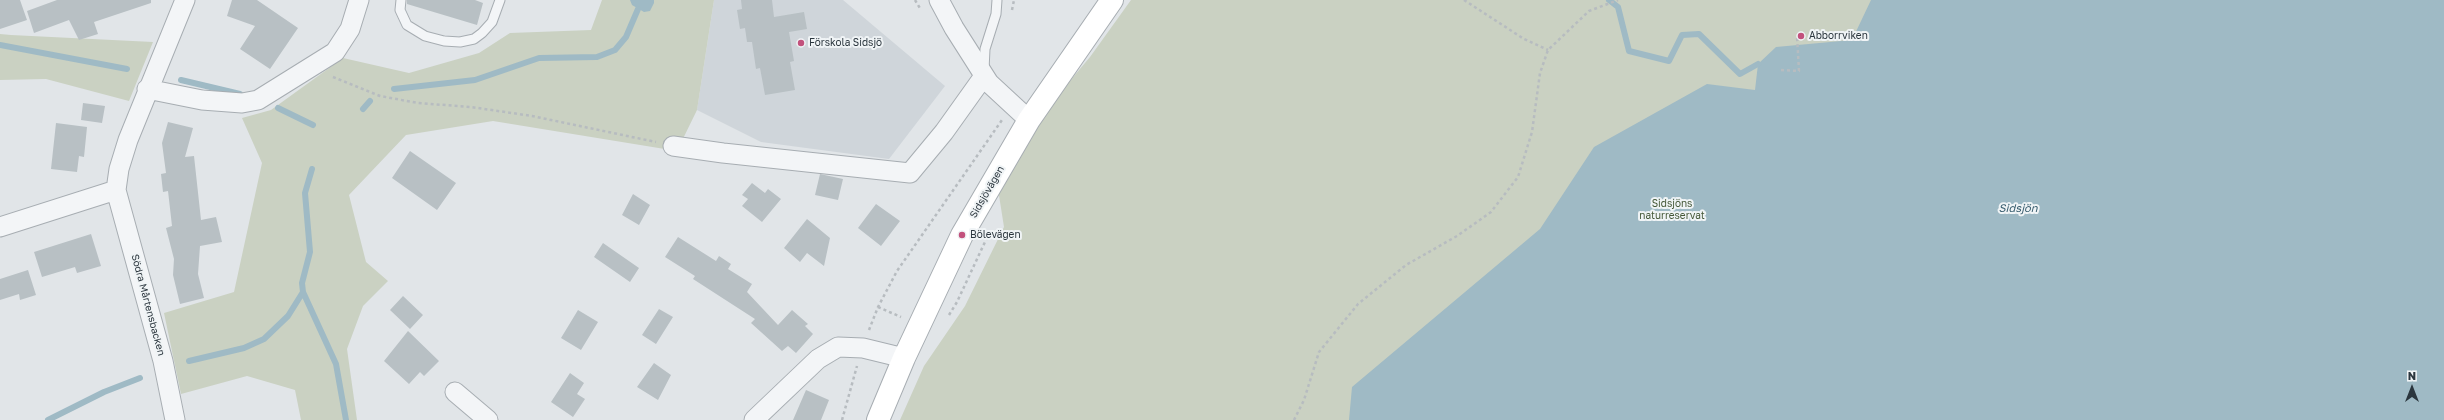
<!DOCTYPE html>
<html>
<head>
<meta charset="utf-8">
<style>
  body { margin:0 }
  #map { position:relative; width:2444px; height:420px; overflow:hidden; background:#e1e5e8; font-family:"Golos Text",sans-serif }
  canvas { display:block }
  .north { position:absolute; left:2392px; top:368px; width:40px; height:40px; -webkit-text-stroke:3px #f0f4f6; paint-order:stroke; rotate:0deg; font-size:11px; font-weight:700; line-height:16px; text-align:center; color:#2b363e }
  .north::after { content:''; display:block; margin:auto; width:14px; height:18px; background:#2b363e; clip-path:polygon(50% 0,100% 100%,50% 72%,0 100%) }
</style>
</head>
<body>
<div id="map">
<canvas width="2444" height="420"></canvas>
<div class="north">N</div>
</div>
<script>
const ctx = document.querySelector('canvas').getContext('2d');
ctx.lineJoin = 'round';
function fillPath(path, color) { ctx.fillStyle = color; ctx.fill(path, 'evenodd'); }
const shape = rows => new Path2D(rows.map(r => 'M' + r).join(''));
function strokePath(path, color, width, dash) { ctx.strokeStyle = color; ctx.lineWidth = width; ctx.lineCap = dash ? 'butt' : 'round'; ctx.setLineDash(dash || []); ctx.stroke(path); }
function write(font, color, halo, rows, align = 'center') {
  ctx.font = font + ' "Golos Text",sans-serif'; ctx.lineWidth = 4; ctx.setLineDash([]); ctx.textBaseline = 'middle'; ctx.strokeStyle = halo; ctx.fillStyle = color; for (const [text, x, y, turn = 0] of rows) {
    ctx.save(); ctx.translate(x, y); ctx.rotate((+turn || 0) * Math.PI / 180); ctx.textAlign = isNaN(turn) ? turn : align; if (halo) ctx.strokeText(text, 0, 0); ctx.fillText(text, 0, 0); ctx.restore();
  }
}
fillPath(shape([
  [714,0,843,0,945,86,889,159,761,142,697,110]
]), '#cfd5da');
fillPath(shape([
  [602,0,714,0,697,110,677,151,493,121,406,135,349,195,366,262,388,281,363,306,347,349,357,420,301,420,295,390,247,376,181,394,164,313,234,292,262,163,242,118,271,110,343,58,409,73,479,53,510,33,591,30],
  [1131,0,2444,0,2444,420,900,420,924,366,965,306,1004,227,995,170,1090,57],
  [0,34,11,35,153,42,129,101,46,79,0,80]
]), '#cad1c2');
fillPath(shape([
  [630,0,654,0,654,3,650,11,644,12,632,5],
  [1871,0,2444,0,2444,420,1349,420,1352,387,1540,229,1594,147,1707,84,1755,90,1758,64,1776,47,1852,40]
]), '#9fbac5');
strokePath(shape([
  [1609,0,1618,7,1629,51,1669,61,1682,35,1699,34,1740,74,1758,64],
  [0,45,127,69],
  [181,80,240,94],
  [394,89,475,80,539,58,597,57,615,50,626,37,638,9],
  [278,108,313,125],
  [363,109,370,101],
  [303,292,336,364,346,420],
  [189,361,244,348,264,339,288,316,303,292,302,283,310,252,305,193,312,169],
  [48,420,104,392,140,378]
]), '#9fbac5', 6);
fillPath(shape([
  [0,0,20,0,27,20,0,29],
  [57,0,151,0,151,3,94,22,98,34,79,40,69,20,34,33,27,11],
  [232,0,257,0,298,28,270,69,240,49,255,26,227,16],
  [407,0,475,0,483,3,477,25,407,4],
  [741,0,772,0,774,17,804,12,807,29,789,32,794,61,790,62,795,90,765,95,760,68,756,69,752,42,747,42,745,28,740,29,737,10,742,9],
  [83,103,105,106,102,123,81,120],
  [168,122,193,128,185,157,194,156,201,220,216,217,222,242,200,246,198,274,204,298,180,304,173,275,174,259,166,228,172,226,168,191,163,192,161,174,166,173,162,143],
  [56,123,87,127,84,157,79,156,77,172,51,169],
  [410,151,456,183,437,210,392,178],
  [820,174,843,179,838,200,815,195],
  [752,183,765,193,768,189,781,199,762,222,742,206,748,199,742,195],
  [633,194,650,205,639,225,622,215],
  [876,204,900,221,881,246,858,228],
  [807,219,830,238,824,266,807,253,800,262,784,248],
  [91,234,101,266,77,273,75,267,42,277,34,252],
  [678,237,716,261,719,256,731,264,728,269,752,284,747,292,778,325,792,310,808,324,805,326,813,334,796,353,788,346,782,351,751,323,755,319,693,279,695,276,665,257],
  [603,243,639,268,630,282,594,257],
  [28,270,36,295,20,300,19,294,0,300,0,279],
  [403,296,423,315,410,329,390,310],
  [659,309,673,317,656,344,642,335],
  [578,310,598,322,581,350,561,338],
  [408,331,439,361,424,376,420,372,409,384,384,361],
  [654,363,671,375,658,400,637,387],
  [570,373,584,383,577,394,585,399,573,417,551,402],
  [806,390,829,400,821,420,793,420]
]), '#b8c0c4');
const service = shape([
  [401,0,400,10,407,25,425,36,444,41,460,42,474,39,482,33,492,22,500,0],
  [984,70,985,49,996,14,997,0]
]);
const minor = shape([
  [939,0,954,28,989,83,1029,120],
  [147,89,202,100,242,103,258,100,335,52,350,29,359,0],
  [673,146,723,153,910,173,944,132,984,76],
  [0,227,116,190],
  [455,392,488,420],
  [175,420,163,361,116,190,119,169,128,140,185,0],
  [754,420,818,359,838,347,863,348,904,358]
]);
const secondary = shape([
  [878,420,904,358,962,235,1029,120,1112,0]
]);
strokePath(service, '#a7adb2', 11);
strokePath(minor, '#a7adb2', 21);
strokePath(secondary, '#a7adb2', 24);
strokePath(shape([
  [915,0,921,10],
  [1464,0,1524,39,1548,50],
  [1012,10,1014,0],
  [1781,70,1799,71,1797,36],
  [333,77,380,96,418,103,471,107,532,116,656,142],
  [878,307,901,317],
  [949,315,957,302,991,229],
  [869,330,878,307,897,271,1002,120],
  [842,420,857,366],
  [1294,420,1304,400,1319,352,1358,304,1406,265,1457,236,1491,212,1518,177,1532,132,1540,73,1548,50,1589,11,1618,0]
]), '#b7bcc0', 2.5, [3, 3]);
strokePath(service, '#f3f5f7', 9);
strokePath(minor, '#f3f5f7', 19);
strokePath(secondary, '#fff', 22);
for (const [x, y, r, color] of [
  [1801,36,4,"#c2517c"],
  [801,43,4,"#c2517c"],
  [962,235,4,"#c2517c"]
]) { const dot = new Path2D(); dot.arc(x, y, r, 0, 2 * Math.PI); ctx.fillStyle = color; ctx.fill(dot); strokePath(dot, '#f0f4f6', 1.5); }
write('10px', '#2b363e', '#f0f4f6', [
  ["Abborrviken",1809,36],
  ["Förskola Sidsjö",809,43],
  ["Bölevägen",970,235]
], 'left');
write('10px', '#2b363e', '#f0f4f6', [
  ["Sidsjövägen",987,192,-60],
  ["Södra Mårtensbacken",148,305,75]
]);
write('10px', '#465939', '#f0f4f6', [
  ["Sidsjöns",1672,204],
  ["naturreservat",1672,216]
]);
write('italic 11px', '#385d6e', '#f0f4f6', [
  ["Sidsjön",2018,209]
]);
</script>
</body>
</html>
